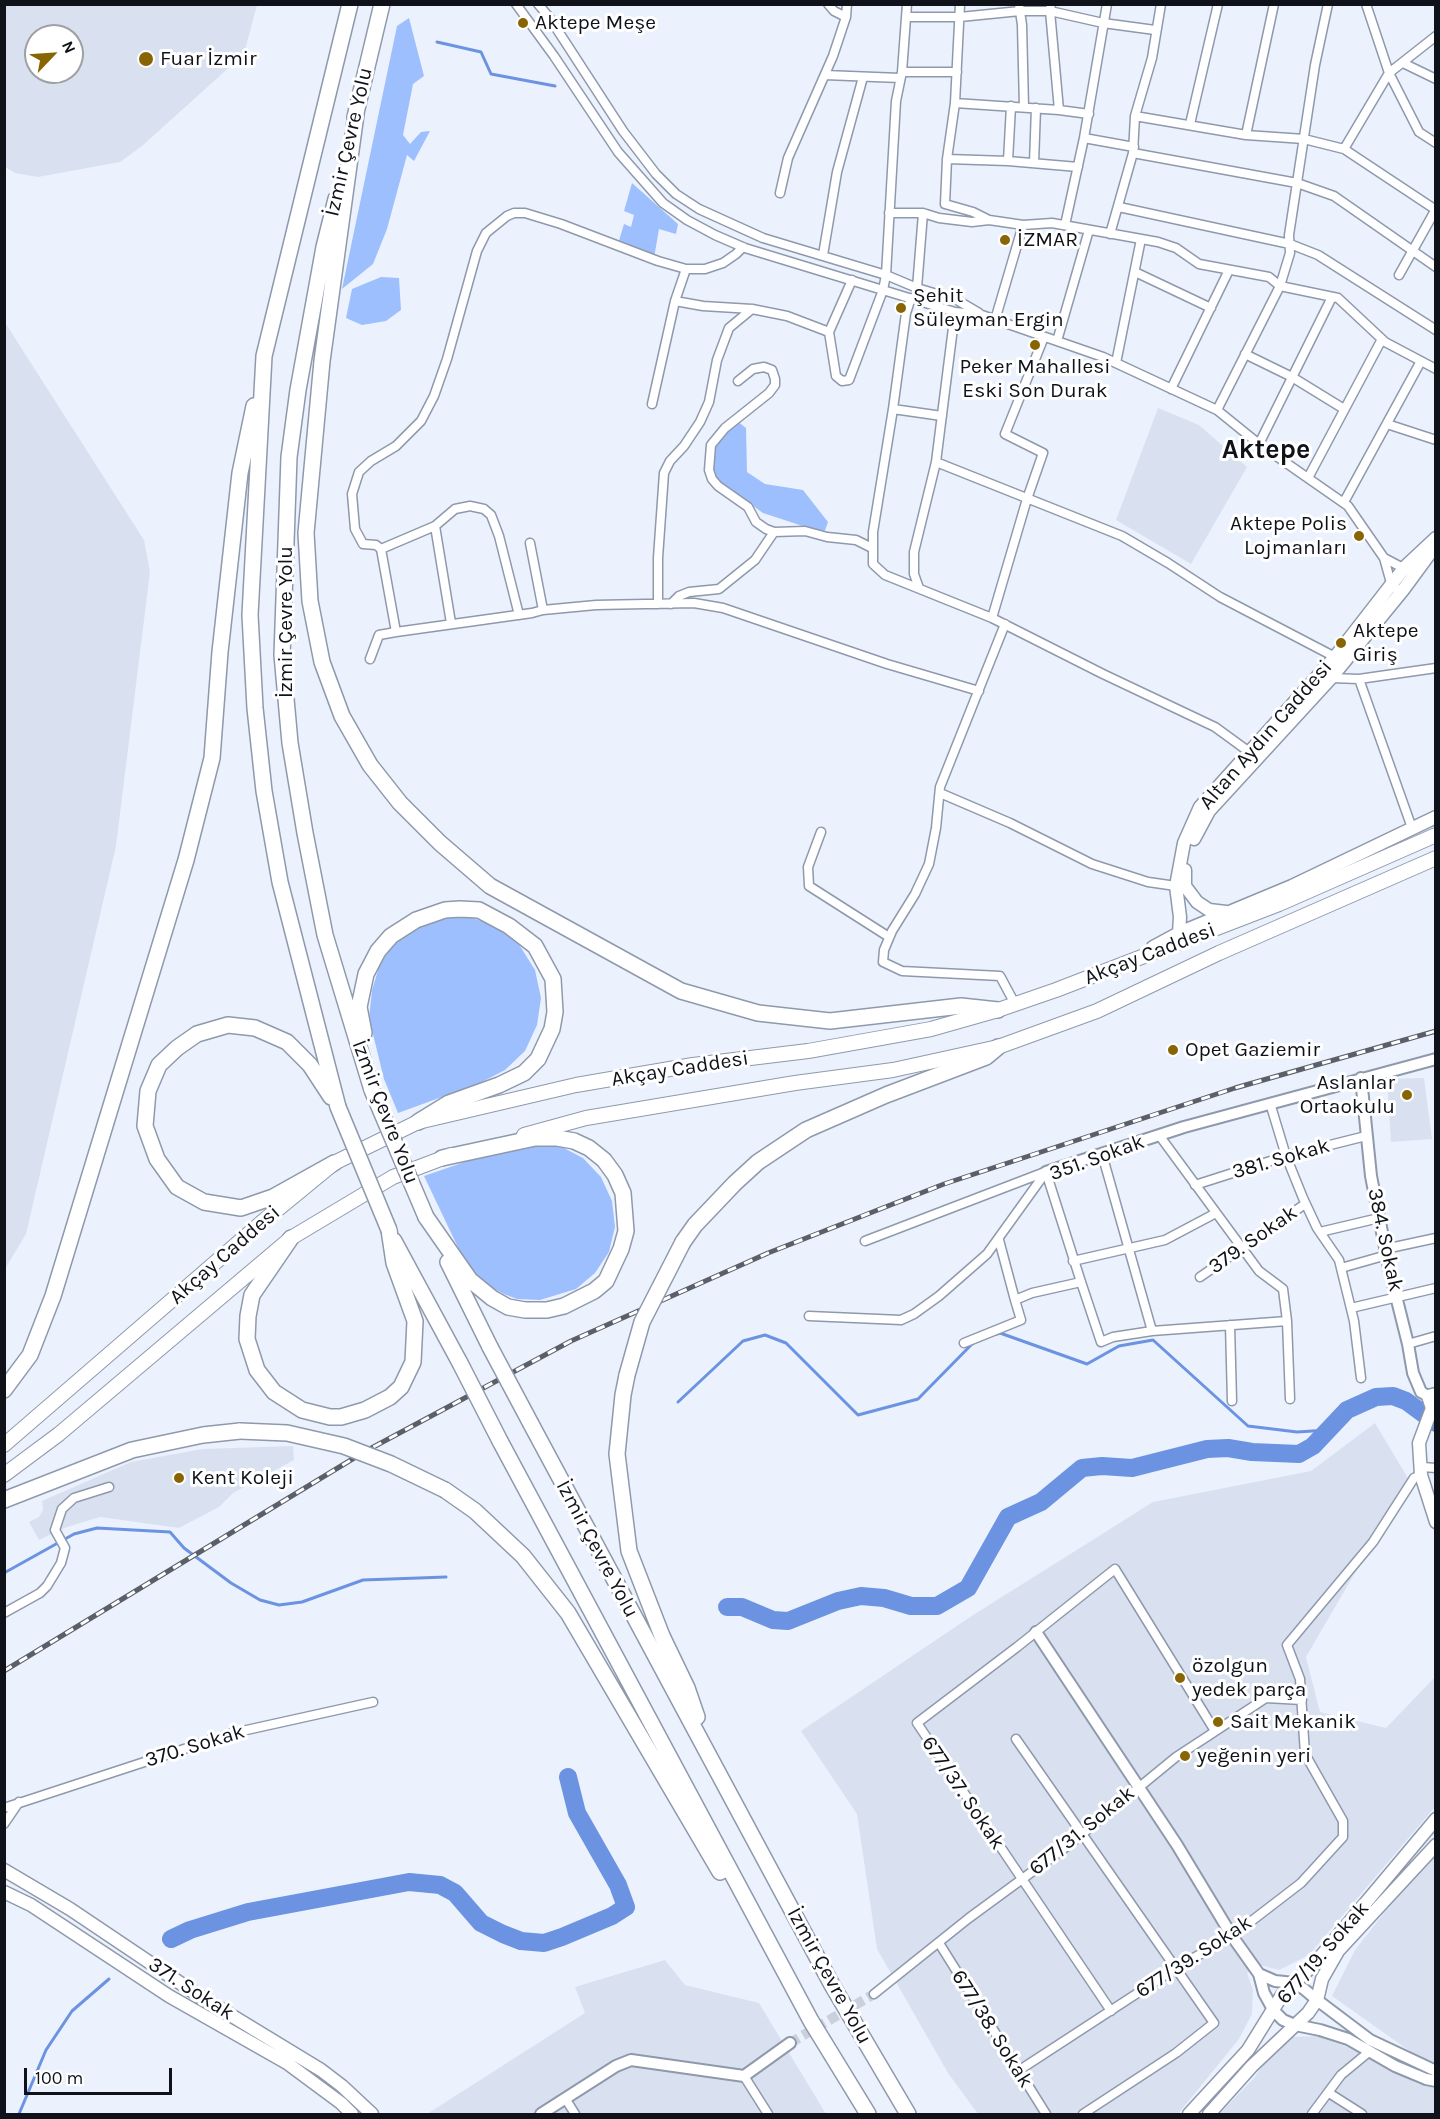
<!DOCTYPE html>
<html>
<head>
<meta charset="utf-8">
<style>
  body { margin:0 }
  #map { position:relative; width:1440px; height:2119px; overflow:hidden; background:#ebf2fe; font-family:Karla,sans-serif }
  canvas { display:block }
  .frame { position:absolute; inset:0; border:6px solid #0f1219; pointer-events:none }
  .north { position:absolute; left:24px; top:24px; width:60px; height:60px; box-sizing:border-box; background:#fff; border:2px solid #9fa0a3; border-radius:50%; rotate:65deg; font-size:16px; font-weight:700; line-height:24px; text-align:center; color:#0f1219 }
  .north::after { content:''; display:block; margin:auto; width:21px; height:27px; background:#896402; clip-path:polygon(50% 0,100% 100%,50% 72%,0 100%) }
  .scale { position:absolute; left:24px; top:2068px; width:148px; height:27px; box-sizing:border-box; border:3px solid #0f1219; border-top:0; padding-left:8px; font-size:18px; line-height:21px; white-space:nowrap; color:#0f1219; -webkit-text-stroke:4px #fff; paint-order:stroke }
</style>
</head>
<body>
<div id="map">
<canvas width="1440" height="2119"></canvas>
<div class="frame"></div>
<div class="north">N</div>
<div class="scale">100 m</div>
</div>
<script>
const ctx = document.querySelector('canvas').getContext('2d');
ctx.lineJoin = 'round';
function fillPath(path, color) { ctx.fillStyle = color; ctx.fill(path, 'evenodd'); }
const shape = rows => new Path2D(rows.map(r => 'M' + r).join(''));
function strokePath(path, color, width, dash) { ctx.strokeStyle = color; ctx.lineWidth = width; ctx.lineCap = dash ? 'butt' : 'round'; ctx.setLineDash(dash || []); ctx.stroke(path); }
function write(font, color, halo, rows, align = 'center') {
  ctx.font = font + ' Karla,sans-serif'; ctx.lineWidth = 6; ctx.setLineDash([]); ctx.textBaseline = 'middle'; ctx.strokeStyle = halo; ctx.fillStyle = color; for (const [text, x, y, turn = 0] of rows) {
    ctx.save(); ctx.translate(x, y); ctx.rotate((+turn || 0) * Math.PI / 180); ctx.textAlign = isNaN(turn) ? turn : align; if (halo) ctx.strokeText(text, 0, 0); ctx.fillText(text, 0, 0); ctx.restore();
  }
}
fillPath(shape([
  [4,5,5,4,257,5,244,54,142,146,120,162,38,177,15,173,5,167],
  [36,36,72,36,72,72,36,72],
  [4,321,144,540,150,572,116,846,26,1234,5,1269],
  [1158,408,1199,425,1247,467,1191,564,1116,520],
  [1424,1078,1432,1139,1391,1142,1387,1079],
  [1375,1423,1409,1480,1306,1657,1320,1712,1386,1728,1435,1677,1435,1807,1309,1955,1279,1970,1260,1965,1247,1973,1253,1990,1252,2014,1239,2039,1178,2114,978,2114,948,2073,877,1949,857,1814,801,1731,970,1617,1153,1502,1311,1471],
  [293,1446,294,1460,233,1493,219,1507,179,1528,100,1517,67,1527,39,1540,29,1522,39,1517,43,1510,42,1501,131,1462,202,1449],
  [1435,1848,1435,2069,1332,1996,1355,1950],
  [665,1960,685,1985,759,2003,826,2114,427,2114,585,2013,575,1987],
  [1317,2036,1347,2047,1418,2084,1435,2087,1435,2114,1219,2114,1254,2078,1271,2054,1291,2037]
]), '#d9e1f1');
fillPath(shape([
  [409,18,424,76,413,84,403,135,410,144,421,132,430,131,414,161,407,155,387,229,373,264,342,289,397,26],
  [632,183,678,224,676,234,659,229,654,258,618,244,624,224,631,227,634,215,624,211],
  [381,277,399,278,401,310,386,321,362,325,346,318,352,289],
  [737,421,746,428,747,472,765,484,803,490,828,522,824,533,763,513,713,477,714,446],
  [445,917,473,918,499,928,520,946,535,970,541,998,537,1025,525,1051,505,1070,480,1083,398,1113,384,1079,369,1018,372,990,380,964,396,941,419,925],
  [534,1142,560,1146,583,1158,601,1177,612,1201,615,1227,609,1252,595,1273,576,1289,540,1300,517,1299,504,1294,487,1285,474,1272,464,1260,424,1176,508,1147]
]), '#9ebffd');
strokePath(shape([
  [437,42,481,52,491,74,555,86],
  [997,1334,1000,1333,1087,1364,1119,1346,1153,1340,1248,1426,1297,1432,1328,1430],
  [678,1402,743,1341,765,1335,786,1343,858,1415,918,1399,974,1342],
  [4,1573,74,1534,97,1528,170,1532,184,1548,231,1583,260,1600,279,1605,302,1602,363,1580,446,1577],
  [19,2114,46,2050,72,2011,109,1979]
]), '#6b93e2', 3);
strokePath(shape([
  [727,1607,742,1607,773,1620,788,1621,838,1601,861,1596,884,1598,911,1606,937,1606,968,1588,1008,1517,1041,1502,1082,1468,1102,1466,1132,1468,1207,1449,1228,1448,1252,1452,1299,1454,1313,1446,1347,1410,1376,1397,1393,1396,1406,1401,1436,1423],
  [171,1939,190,1930,248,1912,409,1882,440,1885,455,1893,481,1923,503,1934,521,1941,544,1943,562,1937,612,1916,626,1907,618,1885,577,1813,568,1777]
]), '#6b93e2', 18);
strokePath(shape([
  [790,2043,874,1994]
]), '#cad0dc', 10, [10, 5]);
const minor = shape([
  [516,4,554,56,618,152,663,203,687,220,715,235,745,248,955,312,982,315,1103,357,1217,410,1259,444,1348,506,1384,558,1391,583,1400,593],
  [538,4,549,17,623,131,656,174,676,194,699,209,763,238,886,275,917,288,957,300,979,313],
  [828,4,834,11,846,17],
  [960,4,955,103,947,159,945,204,973,212,987,219],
  [1019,4,1022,25,1024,107],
  [1051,4,1050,11,1059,110,1089,114],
  [1366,4,1389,73,1419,132,1436,143],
  [906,17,960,17,1020,11,1050,11,1103,23,1155,30],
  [1403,63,1436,79],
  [902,72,957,72],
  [825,75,900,78],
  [955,103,1059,110],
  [1135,116,1246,135,1304,139,1344,149,1436,210],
  [1190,124,1218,4],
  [1246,135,1274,4],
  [1084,138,1134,147],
  [1344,149,1389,73,1436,36],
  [1133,153,1297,183,1334,196,1436,267],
  [947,159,1008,161,1078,167],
  [1008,161,1011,106],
  [1034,163,1036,108],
  [780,193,788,158,833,56,846,17,847,4],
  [1119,207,1290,244,1318,255,1436,330],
  [889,213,923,213,939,218,972,222,989,220,1023,225,1052,223,1158,242,1176,248,1199,264,1269,277,1280,286,1338,298,1385,342,1436,369],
  [1065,225,1084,138,1107,4],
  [1110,234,1133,153,1135,116,1152,58,1161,4],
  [823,255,837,172,863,77],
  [1135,272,1211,308],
  [1399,275,1436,209],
  [917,288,923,213],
  [911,298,906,313,893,409,873,532,873,564,885,575,992,618,1103,674,1215,727,1252,754],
  [675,301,703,306,752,309,787,316,829,332,836,376,842,381,849,380,883,290,886,275,896,101,902,72,907,4],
  [955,312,936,462,1122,536,1168,563,1220,597,1335,657],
  [995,320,1023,225],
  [829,332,852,280],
  [1057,341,1089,230],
  [1245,354,1292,377,1344,409],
  [1116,363,1141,239],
  [738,381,753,369,764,367,772,370,775,379,775,385,769,393,725,428,711,445,709,470,712,479,718,486,748,507,756,522,766,529,774,532,805,531,827,537,856,540,872,548],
  [1171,389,1229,270],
  [652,404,675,301,686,269],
  [893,409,942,416],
  [1217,410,1280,286,1290,253,1289,235,1315,65,1328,4],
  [1387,424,1436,440],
  [1259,444,1332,297],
  [1308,478,1382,339],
  [1344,502,1421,361],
  [435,526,451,623],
  [530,543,543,610],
  [381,549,396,632],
  [1384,558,1407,570],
  [919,588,914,574,914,552,936,462],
  [658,604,658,558,664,473,670,461,684,446,700,422,709,402,717,360,729,328,752,309],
  [671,604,679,596,689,592,719,589,755,560,774,532],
  [519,615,499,536,491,515,484,509,470,506,455,509,435,526,381,549,376,545,363,544,355,529,352,494,359,472,371,461,396,446,421,421,434,396,447,359,477,251,486,233,507,216,514,213,525,213,561,224,658,261,686,269,705,269,723,263,736,254,743,247],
  [992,618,1027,499,1043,453,1005,434,1044,337],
  [1005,624,940,787,936,828,929,864,915,894,892,931,884,950,883,962,902,971,1000,976,1015,1004],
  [370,659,379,635,396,632,532,613,543,610,596,605,694,603,723,608,887,664,979,691],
  [1331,678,1359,679,1436,668],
  [1359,679,1412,828],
  [940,793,1010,823,1092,864,1148,882,1176,886],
  [821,832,808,867,809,886,889,937],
  [1270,1103,1286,1156,1303,1198,1317,1228,1339,1260,1354,1321,1361,1378],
  [1159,1135,1259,1271,1283,1289,1287,1321,1290,1399],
  [1102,1154,1152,1331],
  [1046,1172,1081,1282],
  [1195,1185,1286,1156,1366,1136],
  [1320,1232,1379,1218],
  [999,1240,1015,1300,1032,1293,1081,1282,1101,1342,1113,1337,1152,1331,1287,1321],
  [865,1241,1045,1172],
  [1385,1249,1436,1238],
  [1073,1261,1165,1240,1216,1213],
  [1341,1268,1387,1255],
  [1200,1277,1305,1204],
  [1351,1308,1436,1288],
  [809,1316,901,1320,914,1314,939,1296,987,1254,1046,1172],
  [1230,1325,1232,1401],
  [964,1343,1021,1320,1015,1300],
  [1408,1344,1436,1336],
  [1422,1467,1436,1468],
  [4,1613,40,1593,47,1586,61,1563,65,1548,55,1530,62,1509,74,1498,109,1487],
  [1016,1739,1214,2023,1176,2053,1083,2114],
  [4,1808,233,1733,373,1702],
  [4,1824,19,1802],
  [939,1943,1046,2114],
  [874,1994,969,1918,1070,1844,1176,1757,1266,1698,1302,1700],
  [1111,2011,917,1723,1017,1647,1115,1569,1215,1731],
  [1018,2071,1176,1968,1232,1936,1301,1883,1343,1837,1343,1821,1305,1754,1300,1679,1287,1645,1373,1542,1414,1478,1421,1475],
  [744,2076,768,2114],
  [1329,2093,1362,2114],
  [565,2098,575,2114],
  [1312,2114,1341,2075,1370,2051]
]);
const tertiary = shape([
  [1361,1078,1371,1176,1389,1268,1408,1344,1413,1373,1421,1392,1428,1396],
  [1046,1172,1184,1127,1436,1059],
  [1036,1632,1177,1845,1232,1936,1259,1974,1264,1993,1274,2011,1283,2020,1295,2025,1320,2030,1348,2039,1395,2066,1426,2079,1436,2081],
  [1259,1974,1275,1981,1294,1983,1304,1989,1317,2000,1370,2040,1436,2071],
  [541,2114,616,2066,631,2060,744,2076,790,2043]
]);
const secondary = shape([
  [1194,839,1209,811,1331,678,1403,590,1436,545],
  [1185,870,1185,886,1197,902,1209,910,1226,912],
  [1179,933,1180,917,1176,886,1184,843,1200,807,1335,657,1405,567,1436,538],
  [1153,947,1179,933,1292,886,1436,817],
  [1436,1394,1428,1396,1432,1408,1419,1443,1421,1475,1436,1522],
  [4,1870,70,1909,201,1997,321,2070,342,2086,372,2114],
  [4,1892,31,1905,169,1996,287,2063,341,2103,352,2114],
  [1189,2114,1248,2050,1282,1995,1316,1962,1436,1819],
  [1209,2114,1252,2066,1308,2013,1317,2000,1322,1979,1338,1951,1436,1845]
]);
const trunk = shape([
  [524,1135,586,1118,795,1083,893,1070,998,1047,1097,1011,1219,953,1436,858],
  [4,1445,261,1223,334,1163,418,1122,576,1085,693,1065,808,1051,931,1029,998,1010,1056,990,1279,904,1436,835],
  [4,1475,59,1434,291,1238,393,1177,451,1155]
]);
const motorway = shape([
  [357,107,322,361,306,533,310,601,322,662,342,716,370,765,400,803,440,843,490,886,681,991,758,1013,830,1021,961,1006,998,1010],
  [355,117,382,4],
  [336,199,324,247,298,390,289,457,282,655,290,743,305,833,325,935,372,1090],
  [364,1033,359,1007,366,974,378,951,391,936,416,920,445,910,460,909,479,910,509,926,535,946,553,979,555,1012,552,1029,538,1059,524,1073,499,1085,449,1103,418,1122],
  [331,1097,310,1065,287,1042,255,1028,228,1025,197,1034,177,1048,159,1065,148,1091,145,1126,157,1159,177,1187,204,1202,241,1208,273,1197,334,1163],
  [338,1107,280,882,264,791,255,708,250,615,264,356,350,4],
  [426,1217,470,1280,492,1298,508,1307,525,1310,547,1310,564,1306,594,1291,606,1281,621,1249,626,1231,623,1193,615,1175,604,1160,589,1148,574,1141,557,1138,535,1138,442,1158],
  [291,1238,252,1295,248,1316,247,1339,257,1370,274,1392,302,1410,330,1417,341,1417,365,1410,390,1397,401,1387,413,1362,415,1321,394,1263,389,1230],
  [394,1241,460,1363],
  [683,1242,695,1225,735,1183,758,1162,806,1130,886,1095,986,1057,998,1047],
  [448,1262,490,1347],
  [627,1375,623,1395,617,1454,629,1551,662,1636,687,1688,697,1717],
  [4,1390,30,1355,53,1296,186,860,212,758,220,652,240,473,254,406],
  [531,1424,832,1985,908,2114],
  [500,1441,811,2021,868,2114],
  [445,1490,475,1511,523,1556,568,1613,720,1872],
  [4,1500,132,1450,203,1435,240,1431]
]);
strokePath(minor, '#8f99ac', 11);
strokePath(tertiary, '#8f99ac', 14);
strokePath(secondary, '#8f99ac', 15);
strokePath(trunk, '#8f99ac', 16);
strokePath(motorway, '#8f99ac', 18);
strokePath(minor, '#fff', 8);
strokePath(tertiary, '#fff', 10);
strokePath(secondary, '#fff', 12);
strokePath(trunk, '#fff', 14);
strokePath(motorway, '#fff', 15);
const rail = shape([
  [4,1671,364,1452,571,1341,768,1253,944,1184,1235,1088,1436,1031]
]);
strokePath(rail, '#5b5f68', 5);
strokePath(rail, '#fff', 3, [9]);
const motorwayBridge = shape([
  [372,1090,426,1217],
  [338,1107,389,1230],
  [490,1347,531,1424],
  [460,1363,500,1441],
  [627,1375,642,1322,683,1242],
  [240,1431,287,1433,344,1446,391,1464,445,1490]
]);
strokePath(motorwayBridge, '#8f99ac', 18, []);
strokePath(motorwayBridge, '#fff', 15);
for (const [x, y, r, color] of [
  [523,23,6,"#896402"],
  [146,59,8,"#896402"],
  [1005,240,6,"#896402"],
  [901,308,6,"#896402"],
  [1035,345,6,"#896402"],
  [1359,536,6,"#896402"],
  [1341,643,6,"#896402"],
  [1173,1050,6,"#896402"],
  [1407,1095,6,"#896402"],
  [179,1478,6,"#896402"],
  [1180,1678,6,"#896402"],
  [1218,1722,6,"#896402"],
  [1185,1756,6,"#896402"]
]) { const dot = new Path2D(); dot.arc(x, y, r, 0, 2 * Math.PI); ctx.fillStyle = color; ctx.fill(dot); strokePath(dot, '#fff', 2); }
write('21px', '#0f1219', '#fff', [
  ["Aktepe Meşe",535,23],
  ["Fuar İzmir",160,59],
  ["İZMAR",1017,240],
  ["Şehit",913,296],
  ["Süleyman Ergin",913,320],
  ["Peker Mahallesi",1035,367,"center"],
  ["Eski Son Durak",1035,391,"center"],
  ["Aktepe Polis",1347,524,"right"],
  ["Lojmanları",1347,548,"right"],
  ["Aktepe",1353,631],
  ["Giriş",1353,655],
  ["Opet Gaziemir",1185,1050],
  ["Aslanlar",1395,1083,"right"],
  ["Ortaokulu",1395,1107,"right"],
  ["Kent Koleji",191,1478],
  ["özolgun",1192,1666],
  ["yedek parça",1192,1690],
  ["Sait Mekanik",1230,1722],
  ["yeğenin yeri",1197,1756]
], 'left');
write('21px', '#0f1219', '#fff', [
  ["İzmir Çevre Yolu",349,142,-77],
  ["İzmir Çevre Yolu",286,622,-90],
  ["Altan Aydın Caddesi",1266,735,-49],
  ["Akçay Caddesi",1150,954,-21],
  ["Akçay Caddesi",680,1069,-9],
  ["İzmir Çevre Yolu",385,1112,69],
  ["351. Sokak",1097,1158,-20],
  ["381. Sokak",1281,1159,-16],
  ["379. Sokak",1253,1240,-35],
  ["384. Sokak",1385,1240,78],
  ["Akçay Caddesi",225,1255,-41],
  ["İzmir Çevre Yolu",597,1549,62],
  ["370. Sokak",195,1746,-17],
  ["677/37. Sokak",963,1793,56],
  ["677/31. Sokak",1082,1831,-39],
  ["677/19. Sokak",1323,1953,-49],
  ["677/39. Sokak",1194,1957,-33],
  ["İzmir Çevre Yolu",829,1976,61],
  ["371. Sokak",191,1989,33],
  ["677/38. Sokak",992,2029,58]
]);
write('bold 27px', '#0f1219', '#fff', [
  ["Aktepe",1266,450]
]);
</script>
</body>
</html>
